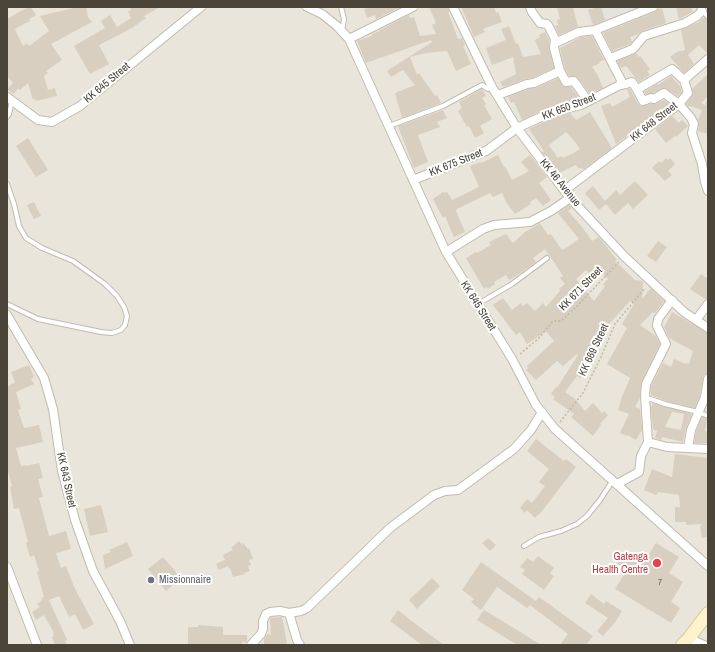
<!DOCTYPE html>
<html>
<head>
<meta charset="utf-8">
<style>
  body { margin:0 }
  #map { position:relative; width:715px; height:652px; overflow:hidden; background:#f6f3ec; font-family:"Archivo Narrow",sans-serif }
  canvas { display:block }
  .frame { position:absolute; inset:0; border:8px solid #4b4439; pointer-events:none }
</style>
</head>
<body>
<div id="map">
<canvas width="715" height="652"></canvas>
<div class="frame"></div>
</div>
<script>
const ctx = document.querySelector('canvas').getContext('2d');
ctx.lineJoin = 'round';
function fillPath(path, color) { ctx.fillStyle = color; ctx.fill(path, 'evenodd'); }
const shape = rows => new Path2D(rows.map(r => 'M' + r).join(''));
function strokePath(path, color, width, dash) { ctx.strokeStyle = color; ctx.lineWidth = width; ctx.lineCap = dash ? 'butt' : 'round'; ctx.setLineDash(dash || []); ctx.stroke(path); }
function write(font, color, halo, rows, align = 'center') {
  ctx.font = font + ' "Archivo Narrow",sans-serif'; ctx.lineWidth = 4; ctx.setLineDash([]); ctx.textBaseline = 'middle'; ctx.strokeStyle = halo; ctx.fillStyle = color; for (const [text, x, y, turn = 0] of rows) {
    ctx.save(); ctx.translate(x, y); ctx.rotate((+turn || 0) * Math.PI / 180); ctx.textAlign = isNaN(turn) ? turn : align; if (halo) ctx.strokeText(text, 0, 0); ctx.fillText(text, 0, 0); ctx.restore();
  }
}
fillPath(shape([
  [7,7,708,7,708,645,7,645]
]), '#eae5da');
fillPath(shape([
  [583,7,647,7,591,30]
]), '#e6e2dd');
fillPath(shape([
  [28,7,31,7,36,15,29,19,30,21,15,29,23,46,27,43,29,46,49,31,40,16,77,7,86,7,88,17,92,22,51,44,62,60,46,71,48,73,44,76,48,90,55,88,57,96,36,101,35,99,33,100,28,83,20,90,18,89,13,94,7,89,13,83,7,76,7,19],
  [129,7,160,7,144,16,146,18,132,28,99,45,109,64,90,74,74,46,105,28,101,21,110,15,117,27,131,18,128,11,131,10],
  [370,7,401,7,376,19,375,15,367,18,364,9],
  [429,7,448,7,449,12,448,12,458,39,462,38,465,45,463,46,471,64,456,71,447,51,426,53,410,57,417,75,419,73,435,96,437,95,441,103,402,118,395,93,415,85,403,70,391,77,387,71,432,42,431,40,366,63,357,41,372,36,372,34,380,31,380,30,409,15,410,18,414,17,420,36,436,34,432,25,436,23],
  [461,7,494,7,496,13,498,12,502,22,483,29,485,32,474,37],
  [557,7,573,7,578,27,559,35,555,26,558,25,557,20,560,19],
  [598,7,601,7,605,20,593,25,588,10],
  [676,7,691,7,693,12,679,19],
  [662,8,666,23,642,31,638,34,630,37,632,42,630,44,612,51,603,33,655,12,658,9],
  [704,17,708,20,708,54,699,45,688,55,694,64,684,73,670,57,677,52,685,50,681,30,699,22],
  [509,26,516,44,518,43,523,57,541,54,535,40,540,37,539,35,545,32,549,40,549,49,554,68,532,78,525,79,503,87,500,82,516,74,513,57,492,65,486,48,506,40,501,29],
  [592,36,604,60,599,62,600,63,592,67,597,74,603,88,590,94,578,78,576,76,569,76,565,69,560,48,581,37],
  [637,53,638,57,640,56,650,69,647,71,650,75,639,82,626,66,621,68,617,61],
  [708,74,708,96,701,103,705,105,708,98,708,134,698,131,699,125,698,120,702,110,690,106,689,107,686,104,693,94,692,89],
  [671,76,680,86,682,92,678,96,665,88,653,93,646,94,644,92,657,84,658,85],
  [558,78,563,87,571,87,580,99,550,107,522,120,514,102,511,103,508,97,528,89,536,88],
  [482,89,486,96,482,98,486,104,484,105,492,119,480,126,484,133,475,138,469,126,467,127,458,111,462,108,459,102],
  [627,89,630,89,638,104,642,106,651,104,655,104,664,100,670,104,616,144,601,106,610,103,612,107,630,97],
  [443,110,447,118,437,122,440,127,418,135,428,162,414,168,398,126],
  [590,112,612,148,584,169,578,168,576,165,559,173,542,152,544,151,529,129,554,117,570,113,576,120],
  [566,132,576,143,580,149,574,153,563,158,561,156,558,158,549,145],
  [672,116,679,123,682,120,688,126,676,137,675,136,666,143,655,129],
  [28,138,48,170,36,177,16,146],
  [498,155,504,167,505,166,512,180,529,171,521,162,530,155,547,177,539,183,551,200,543,206,536,198,530,202,531,204,515,214,506,202,502,193,493,197,490,193,457,209,456,211,465,232,454,237,445,216,443,218,433,199,443,192,444,193,447,192,452,200,479,187,470,166,480,162,481,163],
  [666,158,668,160,670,158,675,164,668,171,672,175,665,181,652,168,659,161,661,163],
  [635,181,648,195,633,209,628,203,615,215,606,204,599,210,585,193,593,186,605,201,616,190,620,195],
  [34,202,41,216,34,219,27,205],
  [569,205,572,208,568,211,582,227,592,241,599,237,617,260,615,261,635,280,643,281,642,299,651,288,664,301,655,313,653,312,640,325,656,336,660,344,641,383,640,398,635,407,640,409,642,430,636,440,627,435,627,436,620,433,629,414,618,410,622,397,630,378,607,364,627,328,622,324,634,304,630,301,590,345,596,350,581,367,586,371,580,378,577,376,565,392,575,399,585,411,593,403,602,413,604,411,608,415,600,424,601,425,593,436,571,417,574,414,553,399,555,397,551,394,556,387,557,388,578,355,577,354,563,366,557,361,536,380,526,370,528,368,527,366,554,341,546,331,527,344,520,332,516,335,493,305,503,298,512,310,521,303,523,306,527,303,535,311,543,303,546,307,560,291,559,289,565,284,560,278,563,276,550,256,545,249,533,258,536,262,516,276,509,280,506,275,494,282,495,284,488,289,487,287,484,289,466,258,476,252,477,253,491,245,489,242,506,234,513,243,525,232,540,223,548,235,551,234,561,249,562,248,563,250,579,239,558,213],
  [598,268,608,279,603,284,605,286,594,301,576,279,586,270,590,274],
  [658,241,667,247,656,262,647,256],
  [701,274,708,279,708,299,705,299,690,289],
  [672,312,708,333,708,374,704,375,703,378,700,395,695,408,666,401,651,395,651,386,663,363,671,367,674,359,686,364,686,363,689,364,693,351,669,338,664,327],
  [29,365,34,377,31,379,34,384,16,392,21,409,18,410,24,428,39,425,43,442,16,448,21,466,26,465,26,466,39,463,43,478,38,479,43,497,39,498,49,536,66,531,71,549,56,553,61,568,66,566,74,587,94,624,83,630,75,614,69,617,59,596,49,600,67,640,65,641,67,645,55,645,52,637,54,636,53,633,54,633,44,615,36,620,32,612,40,607,37,604,42,600,41,598,44,597,37,572,39,571,34,555,30,557,26,543,28,542,19,508,14,509,10,487,12,486,7,468,7,387,15,382,11,372],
  [653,403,692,414,686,428,683,442,662,437,661,440,655,438,657,431,653,429,651,407],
  [672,412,684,414,681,430,665,427],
  [702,417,707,419,705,431,708,432,708,443,694,443,696,432],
  [536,439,564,461,566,459,576,467,542,511,535,518,527,510,525,513,520,508,527,499,532,503,545,486,539,482,549,469,527,451],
  [675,454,708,458,708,537,702,538,700,527,702,524,686,525,686,522,675,522,675,507,680,507,679,495,658,492,656,495,644,490,652,469,672,477],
  [101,505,108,532,90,536,84,509],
  [488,538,496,545,490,551,482,543],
  [239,541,242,545,243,543,248,549,249,548,253,559,249,560,251,565,248,566,250,571,244,573,245,574,233,577,230,568,229,569,228,566,219,570,216,564,225,560,223,555,233,550,231,548],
  [127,542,133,556,105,569,103,555,111,552,109,550],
  [656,543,679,557,669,573,683,582,671,602,680,608,671,623,615,589,627,570,617,563,621,555,626,559,630,553,644,562],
  [538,556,554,568,550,573,554,576,544,590,522,574,525,570,520,567,527,558,533,562],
  [163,557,181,578,166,591,148,569],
  [481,562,536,601,539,597,593,636,586,645,560,645,568,634,530,605,527,608,497,587,481,610,471,602,474,599,462,590],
  [432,578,440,586,417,609,409,600],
  [591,594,604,604,606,601,622,611,616,621,603,636,597,631,608,618,585,603],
  [398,610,409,619,444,645,422,645,390,621],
  [484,610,517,630,541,645,518,645,509,640,477,620],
  [280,617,282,617,287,643,285,644,285,645,264,645,264,639,267,634,271,635,270,618],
  [198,625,223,627,223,635,247,635,247,641,246,642,242,642,242,645,188,645,188,627,198,627]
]), '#d8cfc1');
const lane = shape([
  [341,7,344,19,342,31],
  [699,7,708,17],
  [7,117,9,114,12,101],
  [389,126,443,106,482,85,488,89,492,87],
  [7,184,14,204,19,226,26,238,42,248,73,261,105,284,117,296,124,307,127,316,125,325,121,330,112,333,101,332,38,319,7,304],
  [478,304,512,284,547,258],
  [645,397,665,404,698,412,708,416],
  [524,546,539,537,561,531,577,524,587,516,600,500,613,480]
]);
const street = shape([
  [307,7,322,14,337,26,349,39,446,252,512,359,536,405,555,429,708,566],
  [453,7,492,87,517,128,570,198,624,256,684,312,708,328],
  [530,7,532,12,540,23,547,24,549,27,555,39,554,48,560,71,566,82,574,81,588,101],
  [595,30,621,80,620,85],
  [349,39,413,7],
  [555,43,579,32,595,30,653,7],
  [611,58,633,49,644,36,685,23,697,16,702,11],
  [684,80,708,59],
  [636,88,643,101,651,98,654,99,664,93,679,104,691,118,694,124,692,133,702,164,705,182,708,191],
  [498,95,527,84,534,83,560,71],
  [7,97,38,120,52,122,80,106,201,7],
  [413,180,486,151,517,128,552,112,581,105,620,85,626,84,632,82,636,88,638,89,672,69,684,80,688,93,679,104,565,190],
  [446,252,483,229,494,225,530,222,551,211,570,198],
  [7,315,44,378,53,409,62,471,75,520,93,571,120,621,130,645],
  [696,320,708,304],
  [648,442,645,396,646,384,666,344,657,326,658,319,672,300],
  [688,448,691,430,705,397,708,379],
  [617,484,639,472,641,456,648,442,667,447,708,449],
  [7,567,37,645],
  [289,613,297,640,300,645],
  [689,638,704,645],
  [251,645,261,634,263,629,263,621,266,614,270,612,280,611,289,613,301,611,307,608,390,528,434,495,445,491,458,490,514,449,531,430,542,412]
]);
const secondary = shape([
  [682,645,689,638,708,613]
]);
strokePath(lane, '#c2bbae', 6);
strokePath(street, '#c2bbae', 10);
strokePath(secondary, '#d6c79b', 14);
strokePath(shape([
  [520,354,538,339,553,321,561,321,577,306,619,262],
  [560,422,583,393,601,357,615,324,645,288]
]), '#c4b79f', 1.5, [2, 2]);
strokePath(lane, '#fff', 4);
strokePath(street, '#fff', 8);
strokePath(secondary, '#fff3cd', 12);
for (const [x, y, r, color] of [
  [657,563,5,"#e0444e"],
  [151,580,4,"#6b7280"]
]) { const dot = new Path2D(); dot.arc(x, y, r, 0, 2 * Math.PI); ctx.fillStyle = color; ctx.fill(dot); strokePath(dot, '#fff', 1.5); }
write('9px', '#6e675b', null, [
  ["7",660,583]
]);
write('11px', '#4b4439', '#fff', [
  ["KK 645 Street",107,83,-40],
  ["KK 650 Street",569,107,-21],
  ["KK 648 Street",654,122,-38],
  ["KK 675 Street",456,163,-22],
  ["KK 46 Avenue",560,183,51],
  ["KK 671 Street",581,289,-46],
  ["KK 645 Street",478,306,58],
  ["KK 669 Street",594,350,-65],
  ["KK 643 Street",66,480,78]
]);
write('11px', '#be3a42', '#fff', [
  ["Gatenga",648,557],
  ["Health Centre",648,570]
], 'right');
write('11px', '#5b616d', '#fff', [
  ["Missionnaire",159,580]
], 'left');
</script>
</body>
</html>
